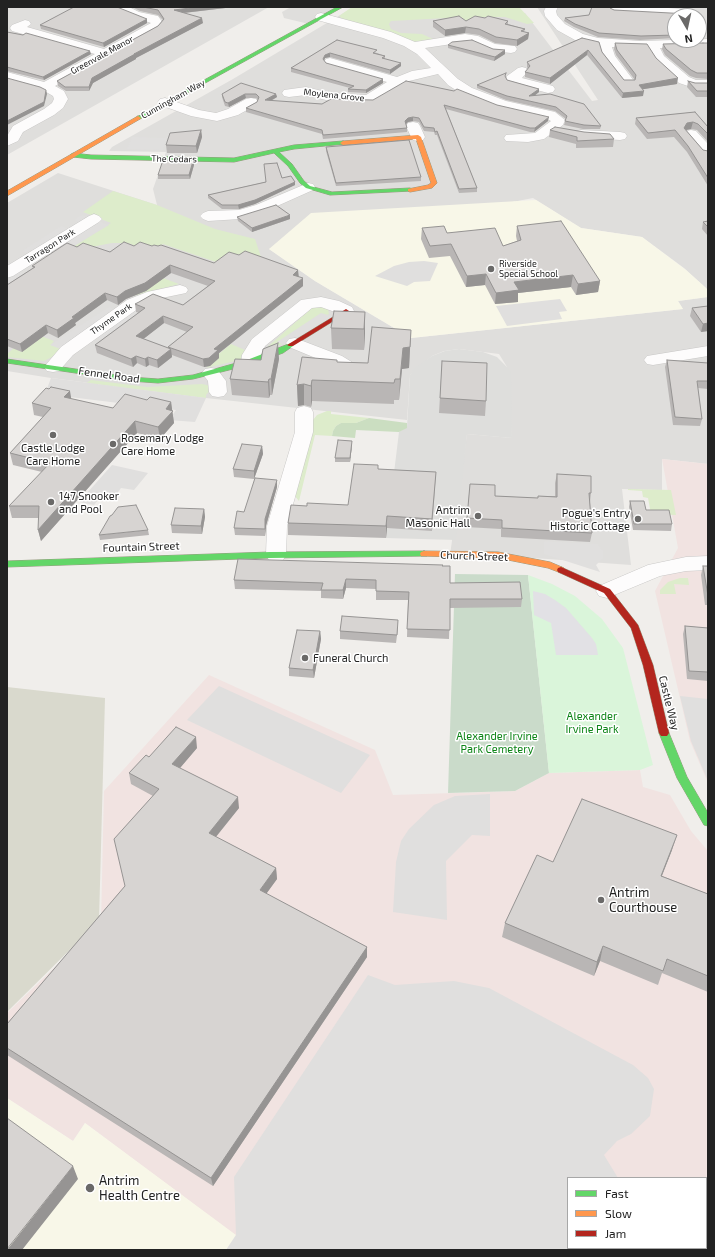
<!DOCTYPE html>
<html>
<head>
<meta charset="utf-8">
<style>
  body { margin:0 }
  #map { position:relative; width:715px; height:1257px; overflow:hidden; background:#f0eeeb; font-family:"Exo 2",sans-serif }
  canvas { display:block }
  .frame { position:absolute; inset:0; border:8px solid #222; pointer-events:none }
  .legend { position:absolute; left:567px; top:1177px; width:140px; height:72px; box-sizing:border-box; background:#fff; border:1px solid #a7a7a7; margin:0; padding:5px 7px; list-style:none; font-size:12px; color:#222 }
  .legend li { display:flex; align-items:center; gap:8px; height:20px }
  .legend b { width:20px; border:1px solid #a7a7a7 }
  .north { position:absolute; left:667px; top:8px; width:40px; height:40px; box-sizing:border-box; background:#fff; border:1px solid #a7a7a7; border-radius:50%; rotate:171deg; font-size:11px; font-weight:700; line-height:16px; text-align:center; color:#222 }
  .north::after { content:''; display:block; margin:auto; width:14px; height:18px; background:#6a6968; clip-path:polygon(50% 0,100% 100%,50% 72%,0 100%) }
</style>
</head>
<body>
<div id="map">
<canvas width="715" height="1257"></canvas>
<div class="frame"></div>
<ul class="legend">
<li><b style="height:5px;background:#63d668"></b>Fast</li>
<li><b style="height:5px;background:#ff974d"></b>Slow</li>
<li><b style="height:5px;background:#b3261e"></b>Jam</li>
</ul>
<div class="north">N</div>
</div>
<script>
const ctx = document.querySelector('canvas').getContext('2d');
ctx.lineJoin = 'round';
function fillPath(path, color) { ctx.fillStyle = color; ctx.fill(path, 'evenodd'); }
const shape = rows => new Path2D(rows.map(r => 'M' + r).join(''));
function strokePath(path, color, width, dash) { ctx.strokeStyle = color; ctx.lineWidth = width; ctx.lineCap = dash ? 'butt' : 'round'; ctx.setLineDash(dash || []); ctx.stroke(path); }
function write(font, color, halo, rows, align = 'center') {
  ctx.font = font + ' "Exo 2",sans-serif'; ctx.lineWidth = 3; ctx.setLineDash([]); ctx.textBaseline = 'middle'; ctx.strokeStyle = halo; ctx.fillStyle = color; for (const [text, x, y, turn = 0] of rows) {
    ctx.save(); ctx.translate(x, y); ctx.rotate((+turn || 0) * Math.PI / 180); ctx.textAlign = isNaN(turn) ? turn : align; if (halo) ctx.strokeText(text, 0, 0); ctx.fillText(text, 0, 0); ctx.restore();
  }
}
fillPath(shape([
  [7,7,269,7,7,155],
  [291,7,340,7,309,24,284,18,282,12],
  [537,7,708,7,708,290,684,268,642,237,581,228,533,198,269,249,315,281,411,338,683,309,678,301,708,297,708,464,662,459,662,490,622,489,631,565,491,555,450,555,467,434,512,438,507,367,499,354,459,349,444,351,432,356,410,375,407,420,206,398,51,378,7,371,7,203,58,173,157,205,153,189,166,152,109,151,112,147,233,79,347,11,525,13,592,101,598,100],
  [675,16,699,16,699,40,675,40]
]), '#dfdedc');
fillPath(shape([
  [662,459,708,464,708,783,690,741,655,591,678,548],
  [209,675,375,750,393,795,515,791,549,773,640,770,643,787,670,795,691,831,708,851,708,1198,706,1198,706,1178,568,1178,568,1248,618,1248,617,1250,226,1250,236,1236,85,1123,73,1141,7,1098,7,1013,101,923,104,791]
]), '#f1e3e1');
fillPath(shape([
  [536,200,581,228,642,237,686,270,705,287,708,290,708,297,678,301,683,309,411,338,315,281,269,249,311,213],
  [7,1098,73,1141,85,1123,236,1235,226,1250,7,1250],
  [706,1198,708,1198,708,1250,617,1250,618,1248,706,1248]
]), '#f8f7e8');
fillPath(shape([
  [459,349,483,352,497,357,507,367,511,373,512,438,467,434,456,540,386,538,399,432,407,427,410,375,415,368,432,356,445,351]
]), '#dededc');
fillPath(shape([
  [7,687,105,698,99,921,7,1012]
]), '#d9d9cd');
fillPath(shape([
  [352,7,519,7,534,23,527,24,505,17,476,17,465,24,456,18,447,18,391,21,389,24,391,29,401,33,422,34,435,40,416,43,345,21,339,16],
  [113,191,157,205,215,229,255,239,263,263,238,254,222,264,163,244,152,252,128,243,112,243,81,249,73,247,111,223,83,212],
  [163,278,179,284,133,296,147,287,150,288],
  [320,305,328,309,329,314,277,342,283,344,265,349,313,307],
  [7,323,54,341,51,345,63,350,54,356,44,361,7,357,7,354,14,348,22,352],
  [231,344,245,350,247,353,243,359,206,368,219,358,215,357],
  [91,380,147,387,202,384,211,386,212,388,206,395,206,398,86,383],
  [327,411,331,411,331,414,369,418,356,423,341,423,336,426,333,431,332,436,315,435,299,501,294,495,313,420,317,415],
  [628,489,671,490,676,515,651,514,648,498,643,497,642,491,628,490],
  [680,578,688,578,689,585,674,584,676,594,660,594,660,590,668,582]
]), '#ddeccb');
fillPath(shape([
  [369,418,407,423,407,428,399,432,356,430,355,438,332,436,333,431,336,426,341,423,356,423]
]), '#cbdec1');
fillPath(shape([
  [455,574,528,575,549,773,515,791,448,793]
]), '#cadbca');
fillPath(shape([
  [528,575,552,584,575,596,602,619,623,648,653,765,640,770,549,773]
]), '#daf5da');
fillPath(shape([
  [132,137,167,138,163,150,127,149],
  [82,215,109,225,62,253,53,250,20,272,29,275,7,291,7,273,29,254,22,251,61,226,71,230,80,224,75,219],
  [424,261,438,263,430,281,414,282,407,286,375,276,394,266,409,262],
  [560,299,567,311,559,312,562,319,507,326,496,306],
  [130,306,149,312,105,341,88,335,67,351,50,345,109,307,121,312],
  [321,313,335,317,289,347,277,342],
  [51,378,206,398,195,422,169,420,176,410,45,394],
  [112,465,148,473,134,490,121,488,112,500,100,498,94,505,79,502],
  [544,541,598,544,603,551,603,558,596,565,600,572,544,554],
  [219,686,370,755,341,793,187,720],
  [680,696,708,699,708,781,691,741],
  [490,794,490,836,472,835,446,861,447,920,393,912,396,862,401,841,409,829,434,805,455,796],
  [368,975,395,985,454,981,489,988,633,1065,648,1078,654,1089,650,1116,631,1134,617,1141,604,1155,618,1178,568,1178,568,1248,618,1248,617,1250,226,1250,236,1235,234,1177]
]), '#e0dfde');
fillPath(shape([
  [533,591,545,594,555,600,566,608,592,638,596,644,598,655,556,655,551,623,534,615]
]), '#e2e1e5');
const street = shape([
  [114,7,129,7,139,12,158,16,163,23,158,29,55,86,64,91,68,99,63,108,54,115,23,132,18,141,7,146,7,136,13,126,44,109,52,103,54,99,53,96,41,89,7,80,7,72,44,82,95,54,12,31,10,28,12,25,25,20,29,21,31,24,27,27,104,49,151,23,131,16,116,9,114,7],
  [546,7,558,7,556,11,557,15,565,24,583,34,598,38,640,41,708,39,708,47,660,48,664,56,689,77,696,80,708,80,708,88,694,88,679,83,656,62,647,48,612,47,615,56,634,81,633,84,623,84,603,56,599,46,575,40,557,30,545,16,544,11,546,7],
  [609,7,650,7,686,9,699,13,701,16,699,19,699,16,614,12,610,10,609,7],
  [321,13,391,32,415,42,465,34,478,36,495,44,515,46,517,49,515,52,511,53,493,51,472,42,465,42,425,48,458,79,472,88,506,101,555,112,565,120,563,125,544,139,528,142,506,141,504,138,506,135,535,133,551,121,545,118,497,107,462,94,448,85,438,74,409,81,373,102,368,103,330,101,306,95,289,97,284,96,282,93,284,90,306,87,330,93,366,95,387,82,326,65,324,62,326,59,330,58,397,77,412,71,431,68,417,54,404,46,383,38,317,20,315,17,317,14,321,13],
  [522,67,526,68,528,71,522,78,553,86,555,89,553,92,548,93,507,82,506,79,507,76,518,68,522,67],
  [165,98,199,110,216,113,228,109,246,99,251,98,256,99,258,102,256,105,238,115,217,121,191,116,160,105,158,102,160,99,165,98],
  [413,122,418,123,420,126,425,137,423,140,418,141,413,140,411,137,406,126,408,123,413,122],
  [581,130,620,132,625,133,627,136,625,139,620,140,576,137,574,134,576,131,581,130],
  [691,130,696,131,708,144,708,157,703,156,684,134,686,131,691,130],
  [308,183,313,184,315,187,313,190,266,211,240,219,208,221,203,219,200,216,203,213,208,211,239,210,256,205,308,183],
  [94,214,99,216,102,219,99,222,13,276,7,278,7,266,89,216,94,214],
  [180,285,186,287,188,290,186,293,157,299,139,308,73,355,59,371,53,372,47,371,44,367,61,347,127,300,147,292,180,285],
  [321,297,339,301,352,307,354,311,352,315,346,316,321,307,312,308,265,346,256,366,250,367,244,366,241,362,242,355,252,339,301,300,321,297],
  [295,338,342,356,363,369,366,373,363,377,357,378,351,377,330,364,289,347,286,343,289,339,295,338],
  [708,346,708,356,653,365,647,364,644,360,647,356,653,355,708,346],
  [211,368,217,369,226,381,227,392,224,396,218,397,212,396,209,392,208,381,202,373,205,369,211,368],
  [304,406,311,408,313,412,313,432,287,526,286,555,283,560,276,562,269,560,266,555,267,526,295,432,295,412,297,408,304,406],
  [708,556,708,570,686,571,660,576,607,598,599,596,596,591,599,586,648,565,686,557,708,556]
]);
const fast = shape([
  [337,7,343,7,140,119,135,118,337,7],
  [343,141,345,142,345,144,294,149,279,152,292,164,304,181,310,186,332,192,410,188,412,189,412,191,330,195,306,188,300,183,288,166,274,153,234,162,91,159,73,157,70,155,73,153,91,155,234,158,294,145,343,141],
  [291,343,293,344,293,346,283,353,253,364,193,379,158,383,130,381,7,363,7,359,130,377,158,379,193,375,247,360,291,343],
  [424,551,427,552,428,554,427,556,270,558,7,567,7,561,270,552,424,551],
  [664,729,667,730,669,733,687,777,708,813,708,826,704,825,677,778,659,733,661,730,664,729]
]);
const slow = shape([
  [138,116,141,118,140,119,7,196,7,191,138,116],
  [418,135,421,137,437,183,432,188,410,192,408,191,408,189,428,185,431,183,416,139,343,145,340,143,343,141,418,135],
  [424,551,498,552,550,562,564,568,565,570,561,573,548,568,498,558,421,556,420,554,421,552,424,551]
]);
const jam = shape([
  [346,309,349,311,348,312,293,346,289,346,287,345,346,309],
  [561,567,610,589,638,625,653,665,669,733,667,736,661,736,659,733,643,665,631,628,604,593,558,572,557,570,558,568,561,567]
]);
strokePath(street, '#c9c8c7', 1);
strokePath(fast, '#999a82', 1);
strokePath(slow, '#999a82', 1);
strokePath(jam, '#999a82', 1);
fillPath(street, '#fdfcfc');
fillPath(fast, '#63d668');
fillPath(slow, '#ff974d');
fillPath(jam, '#b3261e');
fillPath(shape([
  [132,7,234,7,184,13,203,23,136,58,136,59,93,83,89,91,66,91,58,86,57,81,158,26,163,20,158,15,140,11],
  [610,8,614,10,675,16,675,38,640,40,598,37,574,27,564,21,565,18,589,15],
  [485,18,508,21,508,24,525,29,524,32,529,33,528,39,517,46,495,43,479,35,465,33,445,36,433,27,433,21,466,21],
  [147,23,104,47,41,29,40,25],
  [7,32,91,54,44,80,7,71],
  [582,38,602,52,624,80,635,80,616,55,614,49,615,43,656,58,677,84,643,89,643,96,622,98,587,55,550,84,525,77,525,72,528,69,527,67,527,62],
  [337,40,377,53,385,56,385,59,401,66,390,74,330,57,325,58,324,61,326,63,383,83,366,93,348,92,348,89,350,88,291,72,291,68],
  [663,44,708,44,708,79,696,78,690,76,665,55,662,49],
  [448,45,505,50,505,54,494,61,448,48],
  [505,77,507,80,539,89,539,92,534,96,601,126,600,129,583,129,564,125,566,119,555,111,506,100,477,88,477,85],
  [688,81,695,83,708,83,708,97,696,97,687,87],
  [222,94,276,94,277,97,271,101,322,104,497,105,548,121,534,132,530,132,446,109,477,188,477,192,459,193,437,135,435,135,434,132,424,131,419,122,413,121,408,122,406,124,407,128,407,132,323,139,322,134,246,112,246,108,257,102,258,100,256,98,246,98,229,107,225,106,222,97],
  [695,112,708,127,708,142,697,130,691,129,686,130,703,150,708,151,708,186,687,152,674,137,647,139,635,124,636,118],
  [201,130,202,137,197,153,167,153,166,145],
  [550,130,614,139,613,147,576,148,576,144,549,137],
  [326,147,421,177,421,181,336,186,326,151],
  [193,161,194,165,190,179,158,179,158,175],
  [282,178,295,182,295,185,255,204,239,209,222,209,208,198,208,195],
  [237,217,290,219,252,232,238,221],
  [708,221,708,236,702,229,703,222],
  [517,226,600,281,598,292,576,295,571,287,518,293,518,302,495,304,485,285,466,287,450,256,429,258,421,239,422,228,503,246,517,241,516,236],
  [134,246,152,246,214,263,298,277,303,286,219,353,219,358,210,366,204,367,172,355,172,357,158,368,149,365,146,367,137,363,133,367,97,353,95,345,139,313,136,312,135,304,183,305,208,286,171,273,146,291,126,299,118,305,107,300,75,323,76,325,58,338,48,333,22,352,7,346,7,285,33,268,32,266,77,247,110,252],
  [164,323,187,332,168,347,168,348,143,339],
  [708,306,708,331,701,332,690,316,692,308],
  [365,312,365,333,364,350,332,349,331,328],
  [411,330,409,368,402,369,399,400,394,400,394,404,312,401,311,407,304,405,298,406,297,385,337,362,368,363],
  [279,359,272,395,270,395,269,398,232,395,230,379,261,360],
  [667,360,708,363,708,389,698,388,702,419,700,426,673,425,665,367],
  [442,361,486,401,485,416,439,413],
  [71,399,113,408,147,400,171,402,174,423,160,439,137,433,41,541,38,530,39,518,12,518,9,506,42,472,13,465,10,453,43,417,34,415,32,403],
  [352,445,350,462,335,462,335,458],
  [262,446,263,454,254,479,234,477,233,469],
  [378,465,378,469,436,472,432,531,387,528,386,538,288,535,288,523,307,506,348,505],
  [557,474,591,493,590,502,592,533,590,542,501,537,501,529,466,527,470,484,495,496,538,498,538,496,555,496,555,483],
  [277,480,277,487,266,526,265,536,235,535,234,528,244,512],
  [630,501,672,524,671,531,633,530,629,507],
  [204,509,205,517,202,534,172,533,171,525],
  [148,530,149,535,100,540,99,535],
  [442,566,450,583,522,599,521,607,450,608,449,639,407,637,408,600,376,600,376,589,346,588,343,599,321,598,321,591,235,589,234,580],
  [703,566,708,566,708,605,705,605,701,575],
  [685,626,708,628,708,681,687,679,683,634],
  [398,628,396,643,340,639,340,631],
  [320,631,321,639,314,678,289,676,289,668],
  [197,748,180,768,239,808,216,837,276,868,277,879,266,894,367,947,367,957,213,1186,7,1055,7,1024,125,886,153,796,131,784,129,773,149,757],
  [672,850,662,876,708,894,708,992,662,973,658,985,600,961,594,976,502,937,505,923,553,862]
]), '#b9b6b5');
fillPath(shape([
  [198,7,234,7,174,14,174,10],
  [202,18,203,23,136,58,136,59,93,83,89,91,89,87,92,78,134,54],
  [147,19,147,23,104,47,103,43],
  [466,27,465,33,445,36,445,30],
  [529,33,528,39,517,46,517,40],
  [505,50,505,54,494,61,495,57],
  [588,50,587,55,550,84,550,78],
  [90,51,91,54,44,80,43,77],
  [330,53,330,57,325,58,323,63,323,59,325,55],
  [401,63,401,66,390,74,390,70],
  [678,78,677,84,638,90,639,85],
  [383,79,383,83,366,93,366,90],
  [539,89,539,92,529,100,529,96],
  [46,90,47,94,44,106,7,125,7,121],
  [644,91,643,96,622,98,623,93],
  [245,94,246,98,229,107,228,103],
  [276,94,277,97,265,104,265,100],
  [413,117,413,121,408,122,405,125,405,121,408,118],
  [549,117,548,121,534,132,535,128],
  [693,122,691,129,686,130,684,128,687,123],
  [201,130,202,137,197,153,196,146],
  [193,161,194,165,190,179,189,175],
  [295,182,295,185,255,204,239,209,238,205],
  [290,215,290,219,252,232,252,228],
  [170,265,171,273,146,291,126,299,118,305,117,297,125,291],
  [298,270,299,278,293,275],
  [486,274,485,285,466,287,467,276],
  [573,275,571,287,518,293,518,302,495,304,496,293,514,282],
  [303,278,303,286,219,353,219,358,210,366,204,367,203,359,214,349],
  [600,281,598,292,576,295,578,284],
  [105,293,107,300,75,323,76,325,58,338,57,330,72,317],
  [365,312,365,333,364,350,364,329],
  [163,316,164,323,137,344,136,336],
  [708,323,708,331,701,332,703,324],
  [46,325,48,333,22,352,20,344],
  [411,330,409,368,402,369,399,400,400,379,403,348],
  [278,343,279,359,272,395,271,379],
  [171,349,172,357,158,368,157,360],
  [136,356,137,363,133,367,131,359],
  [148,357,149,365,146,367,145,359],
  [269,379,270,395,269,398,268,382],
  [312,380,312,401,311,407,311,386],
  [304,384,304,405,298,406,297,385],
  [70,391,72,403,64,397],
  [171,402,174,423,160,439,158,427,166,409],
  [135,421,137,433,41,541,38,530],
  [352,441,352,445,350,462,350,458],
  [262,446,263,454,254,479,254,471],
  [277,480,277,487,266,526,265,536,265,519],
  [204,509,205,517,202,534,201,526],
  [387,516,387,528,386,538,386,526],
  [346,579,346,588,343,599,343,590],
  [320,631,321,639,314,678,313,670],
  [196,737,197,748,174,775,172,764],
  [238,797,239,808,210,844,209,833],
  [677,835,672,850,656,890,661,876],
  [276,868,277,879,261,901,260,890],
  [603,946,600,961,594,976,597,962],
  [367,947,367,957,213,1186,211,1178],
  [73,1166,78,1179,22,1250,7,1250]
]), '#969493');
const building = shape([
  [74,7,117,7,147,19,103,43,40,25,74,7],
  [143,7,198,7,174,10,202,18,134,54,135,54,92,78,89,87,65,87,57,81,158,26,164,19,158,10,143,7],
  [592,7,609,7,610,8,614,10,689,14,690,16,675,16,675,35,641,36,599,33,575,24,565,18,589,15,592,7],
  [459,16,466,21,475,16,485,18,488,16,508,21,505,24,525,29,521,31,529,33,517,40,496,37,479,29,466,27,445,30,433,21,459,16],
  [7,32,23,35,26,33,90,51,43,77,7,67,7,32],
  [582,38,599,42,602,52,624,80,635,80,636,75,617,50,615,43,647,44,656,58,678,78,639,85,644,91,623,93,588,50,550,78,525,72,530,66,527,62,582,38],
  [337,40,377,50,373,53,385,56,382,58,401,63,390,70,330,53,325,55,323,59,326,63,383,79,366,90,348,89,354,86,291,68,337,40],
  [472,40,493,49,505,50,495,57,448,45,452,42,472,40],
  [703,43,707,43,708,44,708,73,697,73,691,70,666,49,663,44,703,43],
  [506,73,505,76,507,80,539,89,529,96,550,94,584,104,601,126,584,125,565,121,567,116,556,107,507,96,477,85,506,73],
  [7,78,40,87,46,90,44,102,7,121,7,78],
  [406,81,454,91,457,89,497,105,549,117,535,128,530,128,444,105,477,188,459,189,437,131,435,132,434,128,424,127,419,118,413,117,408,118,405,121,407,128,323,135,322,130,246,108,257,102,259,97,256,94,245,94,228,103,225,102,222,94,241,83,276,94,265,100,322,104,331,99,373,100,406,81],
  [688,81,695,83,708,83,708,91,697,91,688,81],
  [695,112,708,127,708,134,698,124,693,122,687,123,684,128,703,150,708,151,708,178,688,146,675,130,648,133,636,118,695,112],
  [555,127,584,132,610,134,614,139,577,141,577,137,550,130,555,127],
  [201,130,196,146,166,145,170,133,201,130],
  [409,140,421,177,336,183,326,147,409,140],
  [163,160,193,161,189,175,158,175,163,160],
  [277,163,282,178,291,176,295,182,255,200,238,205,222,205,208,195,266,182,264,164,277,163],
  [276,205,290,215,252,228,237,217,276,205],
  [561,221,600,281,578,284,573,275,514,282,519,290,496,293,486,274,467,276,451,244,430,246,422,228,444,226,447,233,495,228,503,246,521,240,517,226,561,221],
  [708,221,708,227,703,222,708,221],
  [124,242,134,246,140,242,152,246,154,245,158,246,161,245,214,263,229,252,239,255,245,251,298,270,293,275,303,278,214,349,218,350,209,358,203,359,168,347,193,327,163,316,136,336,171,349,157,360,148,357,145,359,136,356,131,359,95,345,145,308,135,304,139,302,153,294,183,305,215,281,170,265,145,283,125,291,117,297,105,293,72,317,74,318,57,330,46,325,20,344,7,339,7,285,35,267,32,266,67,243,77,247,83,243,110,252,124,242],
  [708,306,708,323,703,324,692,308,708,306],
  [334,311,365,312,364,329,331,328,334,311],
  [372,327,411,330,410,347,403,348,400,379,395,379,394,383,312,380,311,386,304,384,297,385,302,357,337,360,337,362,368,363,372,327],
  [278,343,271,379,269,379,268,382,230,379,235,359,261,360,263,349,278,343],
  [667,360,708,363,708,381,697,381,702,419,675,417,667,360],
  [442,361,487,363,486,401,440,398,442,361],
  [51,387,70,391,64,397,113,408,125,394,147,400,150,397,171,402,166,409,173,411,158,427,135,421,38,530,39,506,9,506,50,463,10,453,51,408,32,403,46,388,49,389,51,387],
  [338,440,352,441,350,458,335,458,338,440],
  [242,444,262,446,254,471,233,469,242,444],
  [354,464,378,465,378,469,436,472,432,519,387,516,386,526,288,523,291,505,307,506,307,503,348,505,354,464],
  [557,474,591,476,591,493,589,493,592,533,502,528,502,520,467,518,470,484,495,485,495,496,538,498,538,496,557,497,557,474],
  [255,478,277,480,265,519,265,529,234,528,237,511,244,512,255,478],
  [630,501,644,501,646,510,669,510,672,524,634,524,630,501],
  [136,505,148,530,99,535,110,516,112,515,118,507,136,505],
  [175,508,204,509,201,526,171,525,175,508],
  [238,559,443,565,442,566,450,566,450,583,520,582,522,599,450,599,450,630,407,629,409,592,376,591,376,580,346,579,343,590,321,590,323,583,234,580,238,559],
  [703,566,708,566,708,596,703,566],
  [342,616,398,620,397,635,340,631,342,616],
  [685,626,708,628,708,672,689,671,685,626],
  [297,630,320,631,313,670,289,668,297,630],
  [176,727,196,737,172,764,238,797,209,833,276,868,260,890,367,947,211,1178,7,1048,7,1024,125,886,114,839,159,789,129,773,146,755,149,757,176,727],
  [582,799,677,835,661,876,708,894,708,976,667,959,663,971,603,946,597,962,505,923,537,855,553,862,582,799],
  [7,1118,73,1166,7,1249,7,1118]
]);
fillPath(building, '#d7d4d2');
strokePath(building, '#969493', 1);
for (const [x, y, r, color] of [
  [491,269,4,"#6a6968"],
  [53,435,4,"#6a6968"],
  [113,444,4,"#6a6968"],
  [51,502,4,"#6a6968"],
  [478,516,4,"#6a6968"],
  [638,519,4,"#6a6968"],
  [305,658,4,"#6a6968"],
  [601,900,4,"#6a6968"],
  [90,1188,5,"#6a6968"]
]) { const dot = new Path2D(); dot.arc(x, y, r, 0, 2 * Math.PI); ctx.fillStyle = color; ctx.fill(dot); strokePath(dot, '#fff', 1.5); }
write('9px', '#222', '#fff', [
  ["Greenvale Manor",102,55,-29],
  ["Moylena Grove",334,95,6],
  ["Cunningham Way",173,99,-29],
  ["The Cedars",174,159,1],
  ["Tarragon Park",50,246,-32],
  ["Thyme Park",111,319,-35]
]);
write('9px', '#222', '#fff', [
  ["Riverside",499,264],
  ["Special School",499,274]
], 'left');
write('11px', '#222', '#fff', [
  ["Fennel Road",109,375,8],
  ["Fountain Street",141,547,-2],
  ["Church Street",474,556,2],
  ["Castle Way",669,703,76]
]);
write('11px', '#222', '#fff', [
  ["Rosemary Lodge",121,438],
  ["Care Home",121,451],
  ["Castle Lodge",53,448,"center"],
  ["Care Home",53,461,"center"],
  ["147 Snooker",59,496],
  ["and Pool",59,509],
  ["Antrim",470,510,"right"],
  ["Masonic Hall",470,523,"right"],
  ["Pogue's Entry",630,513,"right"],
  ["Historic Cottage",630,526,"right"],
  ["Funeral Church",313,658]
], 'left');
write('11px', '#0c8416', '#fff', [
  ["Alexander",592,716],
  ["Irvine Park",592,729],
  ["Alexander Irvine",497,736],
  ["Park Cemetery",497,749]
]);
write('13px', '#222', '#fff', [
  ["Antrim",609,893],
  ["Courthouse",609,908],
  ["Antrim",99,1181],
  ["Health Centre",99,1196]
], 'left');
</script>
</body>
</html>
